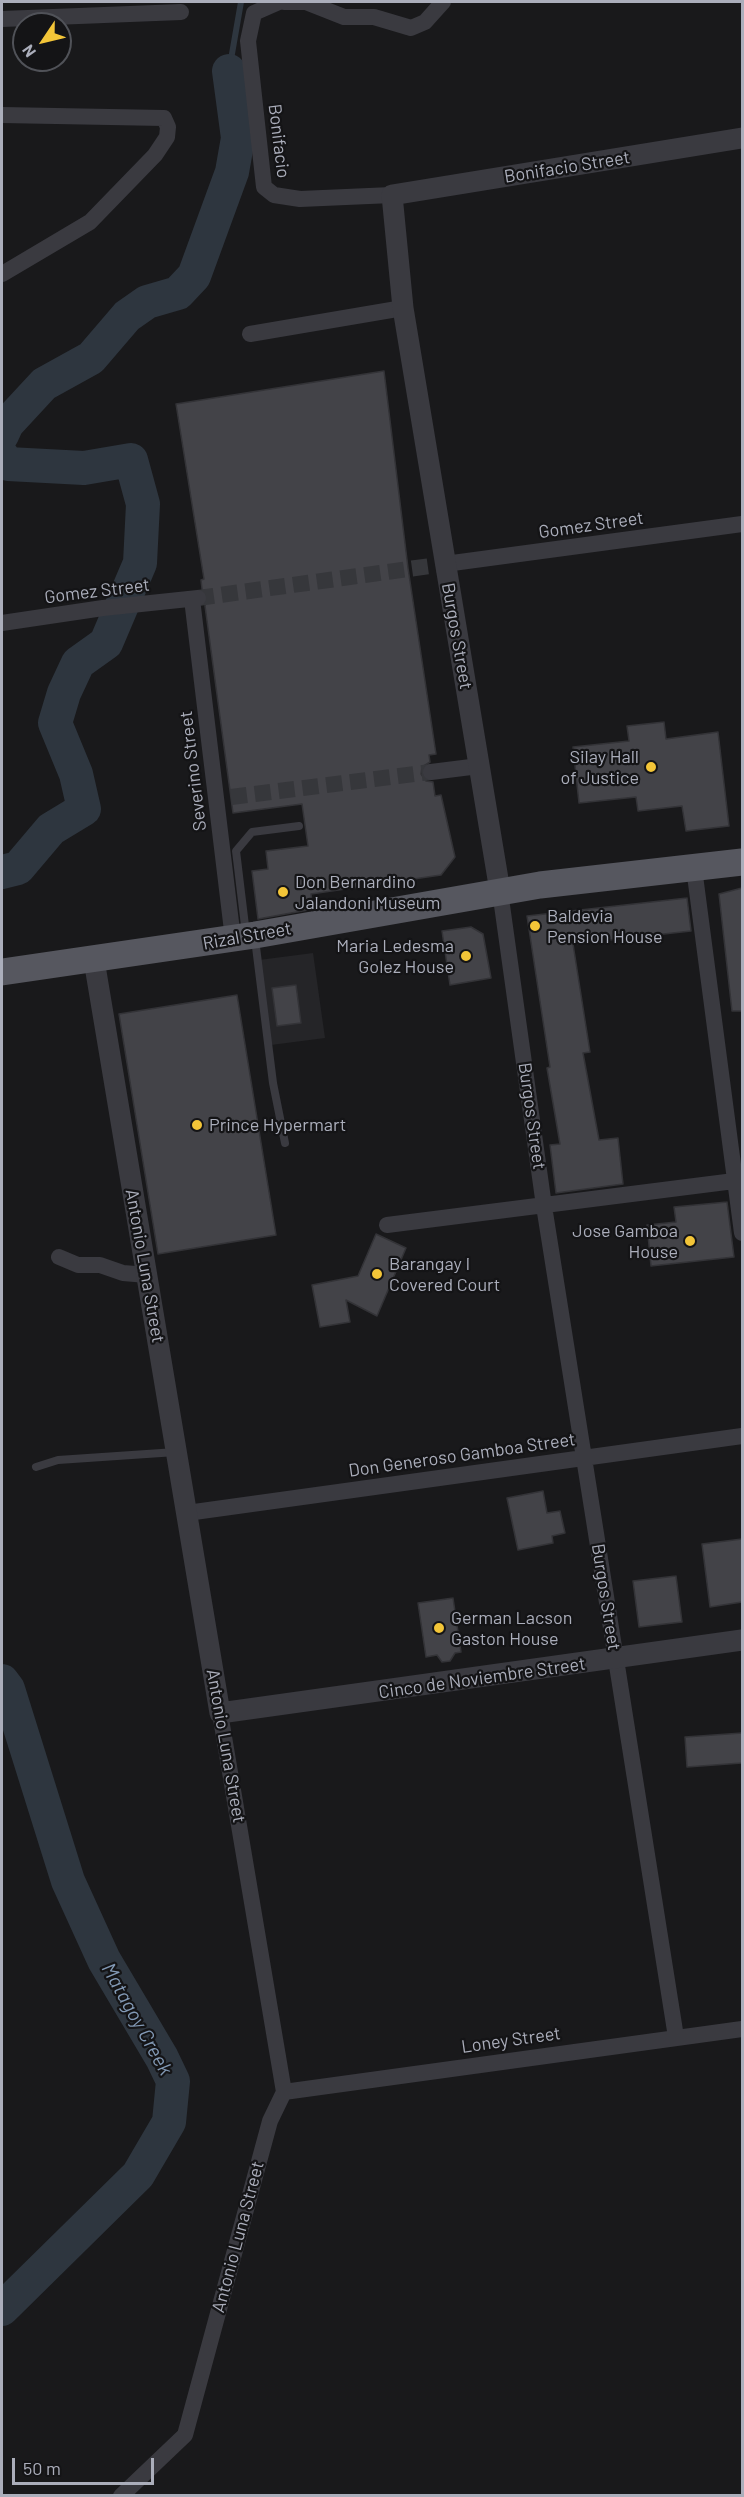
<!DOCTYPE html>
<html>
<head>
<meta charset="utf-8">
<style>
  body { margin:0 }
  #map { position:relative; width:744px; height:2497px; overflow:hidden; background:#19191b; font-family:Barlow,sans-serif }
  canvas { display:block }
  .frame { position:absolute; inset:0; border:3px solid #abaebb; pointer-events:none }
  .north { position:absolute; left:12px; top:12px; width:60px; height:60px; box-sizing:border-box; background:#141416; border:2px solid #505258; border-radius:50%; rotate:235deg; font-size:16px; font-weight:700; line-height:24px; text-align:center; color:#abaebb }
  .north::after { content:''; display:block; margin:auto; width:21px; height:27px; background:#f3c538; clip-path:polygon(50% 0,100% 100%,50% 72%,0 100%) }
  .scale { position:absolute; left:12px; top:2458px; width:142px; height:27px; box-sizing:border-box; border:3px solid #abaebb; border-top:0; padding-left:8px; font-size:18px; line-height:21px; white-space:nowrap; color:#abaebb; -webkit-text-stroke:4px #141416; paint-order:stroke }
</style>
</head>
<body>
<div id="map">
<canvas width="744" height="2497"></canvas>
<div class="frame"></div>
<div class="north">N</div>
<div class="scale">50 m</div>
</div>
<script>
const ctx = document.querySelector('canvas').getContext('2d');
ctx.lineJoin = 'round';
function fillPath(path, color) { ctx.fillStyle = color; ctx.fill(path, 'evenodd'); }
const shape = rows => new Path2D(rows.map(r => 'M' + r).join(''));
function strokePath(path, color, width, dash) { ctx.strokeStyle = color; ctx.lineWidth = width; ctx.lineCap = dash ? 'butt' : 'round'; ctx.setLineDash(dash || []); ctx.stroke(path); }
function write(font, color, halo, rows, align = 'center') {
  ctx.font = font + ' Barlow,sans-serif'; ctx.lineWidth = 4.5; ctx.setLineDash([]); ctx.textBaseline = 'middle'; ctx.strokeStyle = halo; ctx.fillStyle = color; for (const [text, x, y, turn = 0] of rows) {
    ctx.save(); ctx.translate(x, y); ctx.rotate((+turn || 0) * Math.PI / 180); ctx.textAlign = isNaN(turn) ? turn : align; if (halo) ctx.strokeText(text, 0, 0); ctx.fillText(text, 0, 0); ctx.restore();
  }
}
fillPath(shape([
  [313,953,325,1038,271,1045,259,960]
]), '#252528');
strokePath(shape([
  [229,71,241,2]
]), '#2e363f', 6);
strokePath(shape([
  [2,435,7,424,44,384,91,358,127,316,147,302,178,293,194,276,232,172,238,138,229,71],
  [2,456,8,464,84,468,131,460,143,504,140,563,106,643,78,663,64,693,55,723,76,774,84,809,51,829,18,868,2,872],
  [2,1681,8,1689,68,1881,104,1960,162,2058,173,2081,169,2122,138,2175,2,2309]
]), '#2e363f', 34);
const building = shape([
  [384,371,408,568,436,754,429,755,430,762,422,767,421,774,426,781,433,782,435,796,441,795,455,857,441,875,311,894,313,909,258,919,252,871,268,869,266,851,308,846,302,804,233,813,205,606,208,596,202,589,201,580,204,579,176,404,384,371],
  [664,722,666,739,718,732,729,826,686,831,682,806,638,811,636,797,579,803,573,747,629,741,627,726,664,722],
  [742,888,742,1011,732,1011,719,894,742,888],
  [687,898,691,931,573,944,590,1052,583,1053,599,1140,618,1138,623,1184,556,1193,550,1145,560,1144,547,1068,550,1067,527,916,687,898],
  [471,927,483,934,491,978,450,985,442,931,471,927],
  [296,985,301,1023,277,1026,272,988,296,985],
  [237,995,276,1235,158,1254,119,1014,237,995],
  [727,1202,734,1257,651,1266,647,1225,676,1222,674,1207,727,1202],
  [376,1234,406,1248,377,1316,346,1300,350,1322,320,1327,312,1285,358,1276,376,1234],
  [543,1491,547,1513,560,1511,565,1533,552,1536,553,1543,518,1550,507,1498,543,1491],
  [742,1539,742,1602,710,1607,702,1544,742,1539],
  [676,1576,682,1622,639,1627,633,1581,676,1576],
  [453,1598,461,1652,455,1653,450,1661,442,1662,437,1655,426,1657,418,1603,453,1598],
  [742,1733,742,1763,687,1767,685,1737,742,1733]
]);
fillPath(building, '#434348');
strokePath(building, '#333337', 1.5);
strokePath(shape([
  [198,598,445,564],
  [231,797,431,772]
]), '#36373b', 16, [16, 8]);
strokePath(shape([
  [246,934,236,851,252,832,299,826],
  [255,939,273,1083,285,1143],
  [36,1467,58,1460,176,1452]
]), '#3a3a40', 8);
strokePath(shape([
  [279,2,254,13,248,41,264,187,274,195,300,199,392,195],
  [284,2,306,2,344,17,374,17,411,28,425,22,443,2],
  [2,19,181,12],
  [2,115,164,118,168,127,167,137,155,155,90,222,2,274],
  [250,334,403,308],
  [445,564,742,524],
  [192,599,233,939],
  [2,623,103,608,198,598],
  [431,772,479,766],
  [694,868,742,1233],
  [500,891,544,1206,676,2037],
  [387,1225,742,1180],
  [59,1257,78,1265,100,1265,123,1273,147,1275],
  [187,1513,742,1436],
  [284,2092,742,2029],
  [121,2496,185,2435,270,2121,284,2092,220,1713]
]), '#3a3a40', 16);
strokePath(shape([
  [500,891,403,308,392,195,742,138],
  [94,960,220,1713,742,1640]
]), '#3a3a40', 21);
strokePath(shape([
  [2,972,255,935,540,885,742,862]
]), '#56575f', 27);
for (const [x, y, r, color] of [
  [651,767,6,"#f3c538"],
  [283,892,6,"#f3c538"],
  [535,926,6,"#f3c538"],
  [466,956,6,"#f3c538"],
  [197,1125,6,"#f3c538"],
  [690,1241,6,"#f3c538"],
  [377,1274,6,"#f3c538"],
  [439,1628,6,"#f3c538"]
]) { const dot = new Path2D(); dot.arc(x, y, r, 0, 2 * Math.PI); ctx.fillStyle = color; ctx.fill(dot); strokePath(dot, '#141416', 2); }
write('18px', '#abaebb', '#141416', [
  ["Bonifacio",279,141,83],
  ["Bonifacio Street",567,167,-9],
  ["Gomez Street",591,525,-8],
  ["Gomez Street",97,591,-7],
  ["Burgos Street",457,636,80],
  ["Severino Street",193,771,-97],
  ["Rizal Street",247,936,-10],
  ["Burgos Street",532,1116,82],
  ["Antonio Luna Street",145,1266,80],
  ["Don Generoso Gamboa Street",462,1455,-8],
  ["Burgos Street",606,1597,81],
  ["Cinco de Noviembre Street",482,1678,-8],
  ["Antonio Luna Street",226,1746,80],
  ["Loney Street",511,2040,-8],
  ["Antonio Luna Street",238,2237,-75]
]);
write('18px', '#abaebb', '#141416', [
  ["Silay Hall",639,757,"right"],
  ["of Justice",639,778,"right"],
  ["Don Bernardino",295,882],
  ["Jalandoni Museum",295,903],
  ["Baldevia",547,916],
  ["Pension House",547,937],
  ["Maria Ledesma",454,946,"right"],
  ["Golez House",454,967,"right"],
  ["Prince Hypermart",209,1125],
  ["Jose Gamboa",678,1231,"right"],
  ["House",678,1252,"right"],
  ["Barangay I",389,1264],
  ["Covered Court",389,1285],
  ["German Lacson",451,1618],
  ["Gaston House",451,1639]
], 'left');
write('italic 20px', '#8299b5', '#141416', [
  ["Matagoy Creek",137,2019,61]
]);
</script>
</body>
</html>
